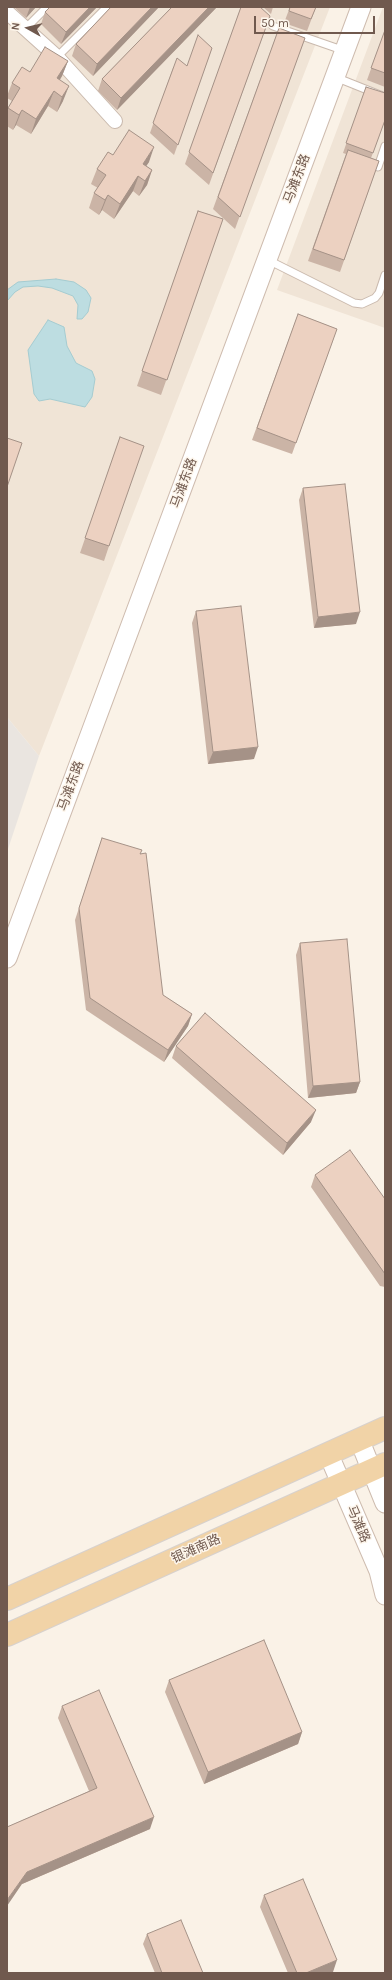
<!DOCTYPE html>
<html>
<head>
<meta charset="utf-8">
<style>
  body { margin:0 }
  #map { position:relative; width:392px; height:1980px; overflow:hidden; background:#faf2e7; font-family:Karla,sans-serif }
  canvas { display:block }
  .frame { position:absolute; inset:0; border:8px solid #70594e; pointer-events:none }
  .north { position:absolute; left:8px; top:8px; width:40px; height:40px; -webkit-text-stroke:3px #fdf6ec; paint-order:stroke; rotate:278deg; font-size:11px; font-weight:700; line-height:16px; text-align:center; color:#70594e }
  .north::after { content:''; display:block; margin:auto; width:14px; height:18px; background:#70594e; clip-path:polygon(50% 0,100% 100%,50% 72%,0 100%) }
  .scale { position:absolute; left:254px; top:16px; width:121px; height:18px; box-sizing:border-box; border:2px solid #70594e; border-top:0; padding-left:5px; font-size:12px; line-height:14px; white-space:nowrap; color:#70594e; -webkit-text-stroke:3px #fdf6ec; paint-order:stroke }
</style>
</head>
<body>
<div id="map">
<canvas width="392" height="1980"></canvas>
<div class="frame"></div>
<div class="north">N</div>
<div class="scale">50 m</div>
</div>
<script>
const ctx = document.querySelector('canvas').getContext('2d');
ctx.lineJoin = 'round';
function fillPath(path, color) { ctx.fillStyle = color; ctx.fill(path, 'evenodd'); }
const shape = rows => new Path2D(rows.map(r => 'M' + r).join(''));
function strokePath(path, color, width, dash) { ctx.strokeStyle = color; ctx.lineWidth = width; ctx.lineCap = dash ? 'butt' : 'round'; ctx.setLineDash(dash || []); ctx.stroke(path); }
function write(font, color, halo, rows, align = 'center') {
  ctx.font = font + ' Karla,"Noto Sans SC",sans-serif'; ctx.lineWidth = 3; ctx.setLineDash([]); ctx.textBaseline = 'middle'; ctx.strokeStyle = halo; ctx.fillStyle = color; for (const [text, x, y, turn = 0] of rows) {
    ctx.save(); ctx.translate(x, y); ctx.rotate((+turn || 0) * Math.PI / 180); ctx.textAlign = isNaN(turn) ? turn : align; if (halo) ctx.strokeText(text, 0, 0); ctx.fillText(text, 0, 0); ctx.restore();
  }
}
fillPath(shape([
  [7,7,330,7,39,756,7,717],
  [383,7,385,7,385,328,277,290]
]), '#f0e4d6');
fillPath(shape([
  [7,717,39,756,7,852]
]), '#eae5e0');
const water = shape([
  [56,279,74,282,86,290,91,298,88,312,82,319,77,319,78,305,73,296,52,288,38,286,23,287,15,292,7,301,7,290,18,282,56,279],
  [48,320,64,327,67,346,76,363,92,371,95,379,92,397,85,407,50,399,39,401,34,394,28,350,48,320]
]);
fillPath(water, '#bddde1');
strokePath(water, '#a5ccd1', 1);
const service = shape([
  [253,7,273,26,345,51],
  [26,28,47,7],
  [57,57,107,7],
  [335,77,385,97],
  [378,167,385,146],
  [268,260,354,303,362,304,375,298,379,293,385,275]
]);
const minor = shape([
  [7,12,57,57,115,121]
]);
const secondary = shape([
  [7,958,361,7],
  [359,1439,385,1503],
  [328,1453,379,1571,385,1595]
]);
const primary = shape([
  [7,1599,385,1428],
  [7,1635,385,1464]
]);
strokePath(service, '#cabaae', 9);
strokePath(minor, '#cabaae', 16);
strokePath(secondary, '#cebcaf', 21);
strokePath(primary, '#d7d1cd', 24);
strokePath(service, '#fff', 7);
strokePath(minor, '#fff', 14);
strokePath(secondary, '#fff', 19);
strokePath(primary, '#f1d3a7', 22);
fillPath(shape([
  [14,7,36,7,26,18],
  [97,7,61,44,41,24,45,12],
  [111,7,159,7,93,76,72,56,76,44],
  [172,7,217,7,117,110,98,91,102,79],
  [241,7,270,16,209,185,185,164],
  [263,7,273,7,271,14],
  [290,7,316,7,307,31,284,23],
  [279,28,305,38,235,229,213,209],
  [385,30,385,87,367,80],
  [212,48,174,155,150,133,173,68,187,66],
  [68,61,62,76,60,80,63,101,57,112,48,106,31,134,16,125,13,130,7,126,7,110,12,101,7,98,7,96,12,83,30,72],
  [366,87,385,120,371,158,379,161,340,272,308,261,346,154,343,153],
  [113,155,149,162,146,166,152,170,147,185,139,196,133,191,114,219,102,210,99,215,89,208,94,193,98,188,91,184,97,169],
  [198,211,223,219,161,395,137,386],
  [298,314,337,329,292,454,252,440],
  [120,437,109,546,104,561,80,553],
  [303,488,356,624,314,628,299,500],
  [196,611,254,759,208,764,192,623],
  [102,838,140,854,163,995,192,1014,188,1026,164,1062,86,1010,75,920],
  [300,943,360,1082,356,1093,308,1098,296,955],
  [176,1046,311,1122,283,1155,172,1058],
  [315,1175,385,1199,385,1287,380,1286,311,1187],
  [169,1680,302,1732,298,1744,204,1784,165,1692],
  [62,1706,150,1829,22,1884,7,1827,89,1791,58,1718],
  [264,1895,333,1972,330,1973,288,1973,260,1907],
  [147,1934,203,1973,155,1973,143,1944]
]), '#cbb4a6');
fillPath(shape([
  [30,7,36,7,26,18],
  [90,7,97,7,61,44,66,32],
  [152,7,159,7,93,76,97,64],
  [209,7,217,7,117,110,121,98],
  [68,61,62,76,51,93,57,78],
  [69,86,63,101,57,112,62,97],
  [54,91,48,106,31,134,36,119],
  [22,110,16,125,13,130,19,115],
  [154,147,149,162,138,178,133,191,114,219,120,204,143,164],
  [152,170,147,185,139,196,145,181],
  [108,195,102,210,99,215,105,200],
  [360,612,356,624,314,628,318,617],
  [258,747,254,759,208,764,213,752],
  [192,1014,188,1026,164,1062,168,1050],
  [360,1082,356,1093,308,1098,313,1086],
  [316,1110,311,1122,283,1155,287,1143],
  [302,1732,298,1744,204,1784,208,1772],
  [154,1817,150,1829,22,1884,7,1906,7,1900,27,1872],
  [337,1960,333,1972,330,1973,306,1973]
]), '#a59287');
const building = shape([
  [50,7,90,7,66,32,45,12,50,7],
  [111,7,152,7,97,64,76,44,111,7],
  [172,7,209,7,121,98,102,79,172,7],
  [241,7,260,7,270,16,213,173,189,152,241,7],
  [290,7,316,7,311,19,289,11,290,7],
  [279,28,305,38,240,217,218,197,279,28],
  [385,30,385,73,371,68,385,30],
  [198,35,212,48,178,145,153,123,177,58,187,66,198,35],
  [45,47,68,61,57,78,69,86,62,97,54,91,36,119,22,110,19,115,8,108,20,88,12,83,22,67,30,72,45,47],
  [366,87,385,93,385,120,373,153,346,143,366,87],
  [129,130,154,147,143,164,152,170,145,181,138,176,120,204,108,195,105,200,94,193,106,175,97,169,108,152,113,155,129,130],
  [348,150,379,161,344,260,313,249,348,150],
  [198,211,223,219,167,380,142,371,198,211],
  [298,314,337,329,296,443,257,428,298,314],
  [120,437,144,446,109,546,85,538,120,437],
  [7,438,22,443,7,487,7,438],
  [345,484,360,612,318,617,303,488,345,484],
  [241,606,258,747,213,752,196,611,241,606],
  [102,838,142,850,140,854,146,853,163,995,192,1014,168,1050,90,998,79,908,102,838],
  [347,939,360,1082,313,1086,300,943,347,939],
  [205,1013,316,1110,287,1143,176,1046,205,1013],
  [350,1150,385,1199,385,1274,315,1175,350,1150],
  [264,1640,302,1732,208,1772,169,1680,264,1640],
  [99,1690,154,1817,27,1872,7,1900,7,1827,97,1788,62,1706,99,1690],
  [303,1879,337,1960,306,1973,297,1973,264,1895,303,1879],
  [181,1920,203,1973,162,1973,147,1934,181,1920]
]);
fillPath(building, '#ecd1c1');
strokePath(building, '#a59287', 1);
write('13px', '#70594e', '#fdf6ec', [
  ["马滩东路",297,179,-69],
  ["马滩东路",184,483,-70],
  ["马滩东路",71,786,-70],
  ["马滩路",358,1524,67],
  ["银滩南路",196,1549,-24]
]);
</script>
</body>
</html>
